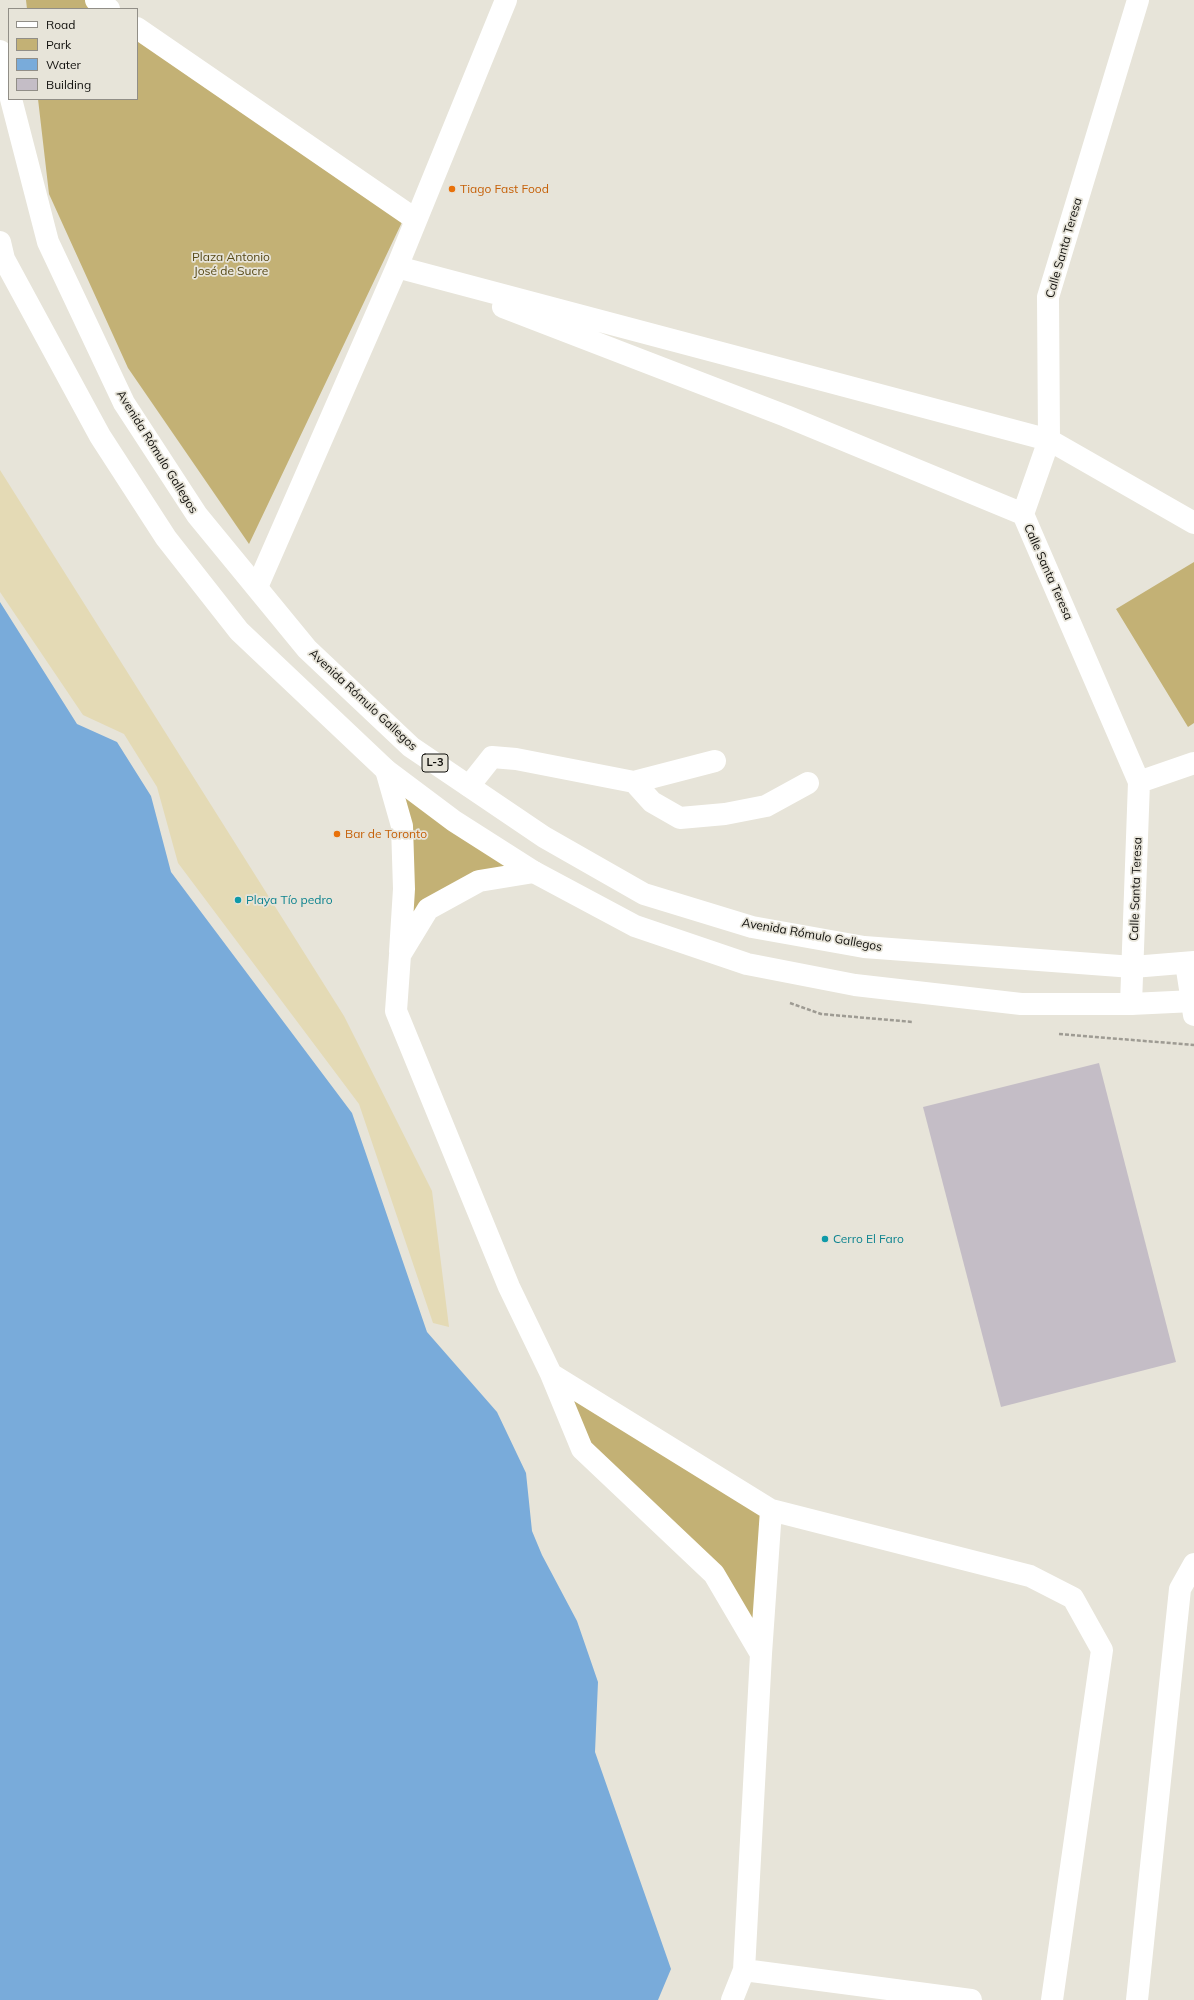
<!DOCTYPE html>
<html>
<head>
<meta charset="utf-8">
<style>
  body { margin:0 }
  #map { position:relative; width:1194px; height:2000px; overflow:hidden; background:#e7e4d9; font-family:Mulish,sans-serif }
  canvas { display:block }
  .legend { position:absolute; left:8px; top:8px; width:130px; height:92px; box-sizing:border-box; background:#e7e4d9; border:1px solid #918e87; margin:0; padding:5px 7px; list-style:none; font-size:12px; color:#0f0e0b }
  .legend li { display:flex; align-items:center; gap:8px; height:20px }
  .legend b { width:20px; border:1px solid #918e87 }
</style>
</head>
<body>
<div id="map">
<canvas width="1194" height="2000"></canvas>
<ul class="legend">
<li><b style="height:5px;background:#fff"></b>Road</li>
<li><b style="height:11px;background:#c3b175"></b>Park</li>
<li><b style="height:11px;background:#79abda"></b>Water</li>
<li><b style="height:11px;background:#c4bdc6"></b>Building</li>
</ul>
</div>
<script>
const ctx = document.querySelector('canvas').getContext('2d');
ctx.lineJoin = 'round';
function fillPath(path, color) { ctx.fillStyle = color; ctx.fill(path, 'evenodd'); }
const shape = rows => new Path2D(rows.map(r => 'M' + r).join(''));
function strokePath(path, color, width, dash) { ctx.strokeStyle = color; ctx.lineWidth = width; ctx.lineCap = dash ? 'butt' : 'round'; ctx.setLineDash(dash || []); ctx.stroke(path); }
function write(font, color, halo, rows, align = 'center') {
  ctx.font = font + ' Mulish,sans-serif'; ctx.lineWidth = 3.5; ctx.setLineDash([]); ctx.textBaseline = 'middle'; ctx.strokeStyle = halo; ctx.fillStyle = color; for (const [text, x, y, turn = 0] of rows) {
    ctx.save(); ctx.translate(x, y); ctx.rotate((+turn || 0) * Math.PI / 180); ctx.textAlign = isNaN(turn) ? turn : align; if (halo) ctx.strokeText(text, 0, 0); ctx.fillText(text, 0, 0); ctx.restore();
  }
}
fillPath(shape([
  [26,0,85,0,98,9,27,9],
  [137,35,404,218,249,544,128,368,49,194,38,99,137,99],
  [1194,562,1194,723,1188,727,1116,609],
  [386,770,534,872,428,909,400,955,404,889],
  [551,1374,771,1510,759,1648,714,1574,582,1449]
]), '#c3b175');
fillPath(shape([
  [0,470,344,1016,432,1191,449,1327,433,1323,359,1104,178,863,157,787,124,734,83,715,0,592]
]), '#e4dab5');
fillPath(shape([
  [0,602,77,724,117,742,151,796,171,872,352,1113,427,1332,497,1412,526,1473,532,1531,542,1555,577,1621,598,1682,595,1752,671,1969,658,2000,0,2000]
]), '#79abda');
fillPath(shape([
  [1099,1063,1176,1362,1001,1407,923,1107]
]), '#c4bdc6');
strokePath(shape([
  [790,1003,821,1014,913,1022],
  [1059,1034,1194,1045]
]), '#9e9b93', 2.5, [4, 2]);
strokePath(shape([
  [96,0,109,9],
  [137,28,415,219],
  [397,267,1049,440,1194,523],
  [503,307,786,416,1023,514],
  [257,587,397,267,506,0],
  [386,770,402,826,404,889,400,952],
  [634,782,652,802,680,818,725,814,766,806,808,783],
  [1139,782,1194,763],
  [469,786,492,757,516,759,634,782,715,761],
  [534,872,479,881,428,909,400,955,396,1011,509,1287,551,1374,582,1449,714,1574,761,1654],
  [1186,963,1194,1015],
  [1131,1004,1139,782,1023,514,1049,440,1048,297,1138,0],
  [551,1374,771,1510],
  [732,2000,744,1970],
  [971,2000,744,1970,761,1654,771,1510,1030,1576,1073,1598,1102,1650,1052,2000],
  [1137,2000,1180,1589,1194,1564]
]), '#fff', 22);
strokePath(shape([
  [0,51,9,92],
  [11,99,48,242,124,403,197,515,307,649,411,747,544,837,644,894,752,927,864,947,1133,967,1194,962],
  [0,242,4,259,100,436,166,538,239,631,386,770,454,821,534,872,635,926,747,964,855,985,1021,1004,1131,1004,1194,1001]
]), '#fff', 22);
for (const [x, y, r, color] of [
  [452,189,4,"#e8710a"],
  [337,834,4,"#e8710a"],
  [238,900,4,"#0f9aa8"],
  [825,1239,4,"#0f9aa8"]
]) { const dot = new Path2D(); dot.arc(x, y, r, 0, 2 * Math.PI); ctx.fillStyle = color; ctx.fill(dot); strokePath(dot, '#e7e4d9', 1.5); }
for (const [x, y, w] of [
  [435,763,26]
]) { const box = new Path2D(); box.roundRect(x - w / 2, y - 9, w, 18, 3); ctx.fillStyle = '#e7e4d9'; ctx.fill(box); strokePath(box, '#0f0e0b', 1); }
write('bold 11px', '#0f0e0b', null, [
  ["L-3",435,763]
]);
write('12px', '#c56008', '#e7e4d9', [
  ["Tiago Fast Food",460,189],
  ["Bar de Toronto",345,834]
], 'left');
write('12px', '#0f0e0b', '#e7e4d9', [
  ["Calle Santa Teresa",1064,248,-74],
  ["Avenida Rómulo Gallegos",157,452,58],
  ["Calle Santa Teresa",1048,572,66],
  ["Avenida Rómulo Gallegos",363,700,43],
  ["Calle Santa Teresa",1136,889,-88],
  ["Avenida Rómulo Gallegos",812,935,10]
]);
write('12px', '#564815', '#e7e4d9', [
  ["Plaza Antonio",231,257],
  ["José de Sucre",231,271]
]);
write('12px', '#0d838f', '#e7e4d9', [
  ["Playa Tío pedro",246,900],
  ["Cerro El Faro",833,1239]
], 'left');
</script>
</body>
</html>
